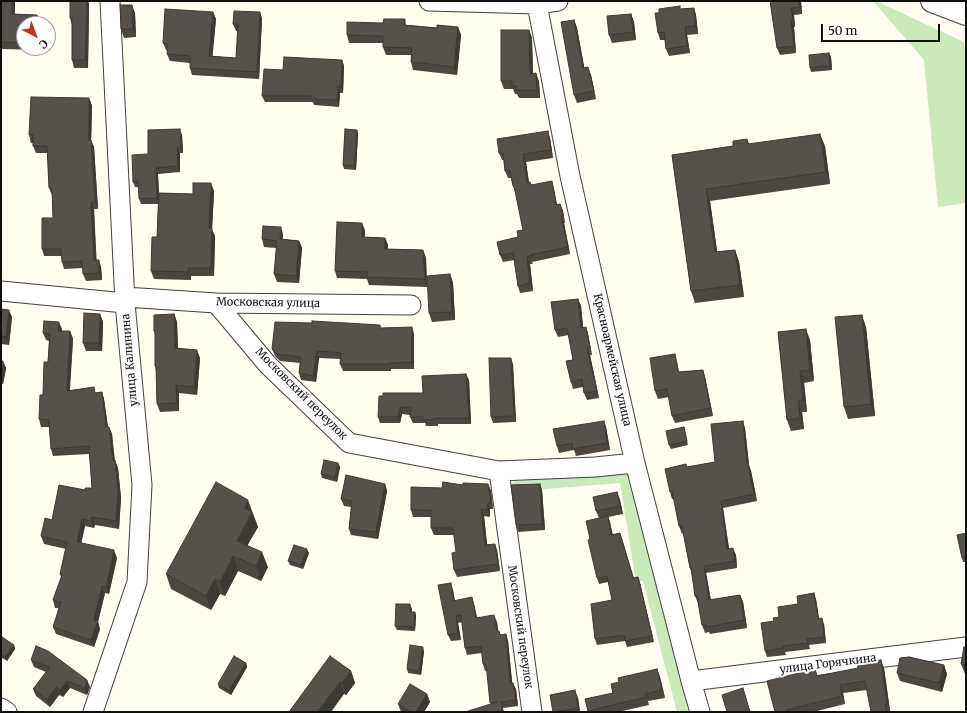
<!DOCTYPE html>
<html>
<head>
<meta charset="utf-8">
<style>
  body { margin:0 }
  #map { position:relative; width:967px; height:713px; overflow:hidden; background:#fffef1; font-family:Merriweather,serif }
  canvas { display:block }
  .frame { position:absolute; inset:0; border:2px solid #0f0f0f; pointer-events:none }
  .north { position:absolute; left:16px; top:16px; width:40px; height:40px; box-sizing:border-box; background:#fff; border:1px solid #9f9f9f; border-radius:50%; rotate:138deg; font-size:11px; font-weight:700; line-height:16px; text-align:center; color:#0f0f0f }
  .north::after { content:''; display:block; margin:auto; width:14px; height:18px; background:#be3428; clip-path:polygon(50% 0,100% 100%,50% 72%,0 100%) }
  .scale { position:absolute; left:821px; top:24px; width:119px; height:18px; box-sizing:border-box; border:2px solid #0f0f0f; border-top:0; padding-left:5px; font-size:12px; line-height:14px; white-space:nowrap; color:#0f0f0f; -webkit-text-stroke:3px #fff; paint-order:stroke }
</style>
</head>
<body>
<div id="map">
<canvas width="967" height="713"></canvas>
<div class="frame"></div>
<div class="north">С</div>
<div class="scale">50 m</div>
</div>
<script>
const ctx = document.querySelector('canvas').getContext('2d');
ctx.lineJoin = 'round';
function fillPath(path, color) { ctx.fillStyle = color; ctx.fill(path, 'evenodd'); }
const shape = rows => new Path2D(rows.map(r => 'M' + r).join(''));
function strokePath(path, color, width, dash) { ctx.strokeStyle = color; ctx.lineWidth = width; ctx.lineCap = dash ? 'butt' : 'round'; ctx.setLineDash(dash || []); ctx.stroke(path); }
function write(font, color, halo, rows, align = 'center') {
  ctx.font = font + ' Merriweather,serif'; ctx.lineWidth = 4; ctx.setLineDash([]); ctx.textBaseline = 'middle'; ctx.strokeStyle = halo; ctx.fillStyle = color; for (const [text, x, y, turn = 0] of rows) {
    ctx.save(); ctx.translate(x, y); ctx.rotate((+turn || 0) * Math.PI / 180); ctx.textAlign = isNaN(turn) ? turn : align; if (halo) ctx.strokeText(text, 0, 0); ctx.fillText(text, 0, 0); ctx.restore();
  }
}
fillPath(shape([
  [873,1,876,1,964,42,966,58,966,203,938,207,924,60],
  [623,472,628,474,693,712,677,712,643,581,636,582,620,483,508,492,509,485,515,481]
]), '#cce9ba');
const minor = shape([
  [429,1,537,4,558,1],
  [537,4,570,176,635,463,691,681,700,712],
  [1,291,125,303],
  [125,297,216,303,411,305],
  [216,303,268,365,349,443,499,471,595,467,635,463],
  [499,471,532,712],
  [691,681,966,647],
  [1,708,7,712],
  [93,712,137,582,142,485,125,303,110,1]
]);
const tertiary = shape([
  [932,1,966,14]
]);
strokePath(minor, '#424242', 21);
strokePath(tertiary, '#424242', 24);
strokePath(minor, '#fff', 19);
strokePath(tertiary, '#fff', 22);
fillPath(shape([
  [1,1,15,2,15,14,37,15,40,22,24,24,24,48,39,48,39,50,1,49],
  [70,1,88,1,89,4,88,68,74,68,72,60,72,25,70,18],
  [770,1,801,1,802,14,794,15,795,27,794,27,796,53,780,55,777,48],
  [694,8,696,15,698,34,687,35,690,53,669,56,666,49,665,40,660,40,658,33,681,9],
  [213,12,216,19,212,56,236,58,238,31,236,31,233,24,260,12,262,19,259,79,192,75,190,68,190,63,170,61,167,54,167,50,166,50,163,43],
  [135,13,136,37,124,38,121,29],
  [631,14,634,22,636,40,612,43,609,35],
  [405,19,406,25,437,28,458,27,461,35,457,75,413,70,411,62,411,55,386,55,383,47,383,43,349,43,347,35,383,23],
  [574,20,577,28,584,68,591,75,596,99,577,103,574,95],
  [529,30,532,38,533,73,536,73,539,82,540,98,519,98,517,94,515,94,513,89,504,89,501,81],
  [829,53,831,57,832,70,811,72,810,68],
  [342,60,344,66,343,93,340,93,339,107,314,105,313,102,265,102,262,96,283,70],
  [89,98,92,106,91,140,94,147,98,209,94,209,96,260,101,267,102,280,86,281,83,274,83,268,64,269,62,262,62,256,44,256,42,249,53,218,52,195,49,188,48,153,36,153,33,146,33,143,31,143,29,135],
  [357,130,358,134,356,170,344,169,343,165],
  [182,135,183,153,180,153,180,172,158,174,159,193,193,194,214,191,212,230,215,236,214,276,191,276,191,280,154,279,151,271,157,237,158,204,141,204,139,199,139,187,135,187,133,182,148,154],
  [550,138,553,158,526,162,529,183,530,182,531,185,554,189,557,204,560,204,563,211,565,223,564,223,570,254,532,262,533,264,530,264,533,291,520,293,518,286,514,260,503,262,500,255,518,237,523,230,516,194,513,186,511,178,508,178,505,171,504,160,502,160,499,153],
  [747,139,749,144,825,146,830,184,710,201,717,252,735,250,739,262,744,297,695,303,691,291,672,155,733,146],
  [365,230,365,237,385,238,388,245,387,249,423,250,426,258,427,287,369,285,367,279,337,278,335,271],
  [283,234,283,239,299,241,302,248,299,283,277,282,274,274,276,248,264,247,262,239],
  [450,274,453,283,455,320,432,322,429,313],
  [578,299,581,306,583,328,586,327,588,334,592,355,590,355,599,398,587,400,584,393,583,387,573,389,571,382,573,360,569,335,558,337,555,330],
  [1,309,12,317,9,345,1,344],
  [100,314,103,322,102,351,86,351,83,343],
  [174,314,177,322,178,348,200,358,197,395,179,393,179,411,160,412,157,404,156,370,155,366,155,335,154,331],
  [380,325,381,328,414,334,414,369,391,369,391,371,343,371,340,364,340,359,319,358,316,382,301,380,299,373,300,363,280,361,275,356,272,349],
  [866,327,875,416,848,419,844,407],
  [62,329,61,331,70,331,73,339,70,390,96,393,102,392,104,399,108,427,109,427,112,434,115,461,118,468,121,498,119,529,95,525,94,528,85,526,81,543,117,558,109,594,105,593,98,622,100,629,94,647,56,634,53,627,59,608,55,608,53,600,61,577,60,574,66,549,44,544,41,536,52,520,85,490,92,488,89,454,53,456,51,449,49,427,41,427,39,419,48,362,49,341,46,340,43,333],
  [778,332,810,340,814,381,804,383,807,412,802,412,804,429,791,431,787,420],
  [1,361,6,368,3,384,1,384],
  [677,362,679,372,703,370,705,377,713,416,675,423,672,416,669,397,658,399,655,391],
  [513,364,516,422,493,423,491,417],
  [469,380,471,424,438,424,438,426,426,426,425,423,413,423,410,417,410,415,402,414,400,423,380,423,378,417,383,396,423,393],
  [604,421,606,427,610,450,576,456,574,450,559,453,557,446],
  [684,427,688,445,671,449,669,445],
  [745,428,749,465,751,471,757,501,723,508,729,548,736,555,737,568,706,573,711,600,740,595,743,602,747,628,710,634,709,632,705,633,702,625,698,603,695,596,692,574,690,568,683,533,682,534,679,526,674,499,672,499,670,492,687,467,715,462],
  [338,463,340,467,337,482,322,478,321,474],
  [385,484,387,491,378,539,351,535,349,529,351,507,344,506,341,499],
  [488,484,491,491,493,509,490,509,490,517,484,516,487,545,497,550,500,571,457,577,454,570,456,552,454,535,434,535,431,528,431,517,413,517,411,510,442,488,463,485],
  [540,484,542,490,545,530,518,532,516,525],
  [617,492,620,500,623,514,608,517,610,522,612,534,622,539,634,578,638,577,640,583,654,642,627,647,625,641,597,645,595,639,612,600,608,582,599,584,597,578,590,539,599,518,596,511],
  [254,514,253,515,258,527,247,545,268,567,261,581,238,571,225,596,220,594,211,610,171,589,166,574],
  [966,533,966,562,963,562,962,558],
  [309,553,303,569,290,565,288,561],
  [453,590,455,601,474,604,477,617,497,622,498,631,501,635,506,634,508,641,512,683,516,689,518,706,503,708,491,704,487,670,485,671,483,664,482,653,467,655,465,648,462,622,458,623,461,640,451,641,448,635],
  [816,599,819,619,824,624,826,643,809,645,810,649,785,652,786,655,767,657,765,651,774,621,798,604],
  [412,609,412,612,415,612,416,616,415,631,397,630,395,626],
  [1,639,14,645,15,649,7,661,1,657],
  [966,647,966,675,965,674,961,664],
  [424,651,421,675,408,673,407,669],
  [31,660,87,680,90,687,87,695,70,688,63,697,59,695,50,707,36,696,33,689,46,672,34,667],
  [246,663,247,667,231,695,219,688,218,684],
  [944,665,947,674,942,692,900,681,897,673],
  [884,668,890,711,888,712,867,690,843,693,845,704,813,712,775,712,818,676],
  [657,669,660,677,665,698,648,701,649,705,618,712,588,712,585,699,613,693,619,682],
  [351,671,355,683,346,695,344,694,289,712],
  [427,694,430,702,424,712,401,712,398,704],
  [578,698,580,712,553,712]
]), '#4b4640');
fillPath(shape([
  [12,1,15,1,15,2,14,21,12,14],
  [87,1,88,1,89,4,88,68,85,60],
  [799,1,801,1,802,14,800,7],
  [132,5,135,13,136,37,133,29],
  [694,8,696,15,698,34,695,26],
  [791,8,794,15,795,27,793,20],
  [213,12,216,19,212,63,209,56],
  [260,12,262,19,259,79,257,72],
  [631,14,634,22,636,40,633,32],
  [37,15,40,22,40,24,37,24],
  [574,20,577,28,586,76,583,68],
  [791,20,794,27,796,53,794,46],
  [458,27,461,35,457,75,454,67],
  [685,27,687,35,690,53,687,46],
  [529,30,532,38,533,82,530,74],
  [829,53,831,57,832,70,830,66],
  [342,60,344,66,343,93,341,86],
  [588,67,591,75,596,99],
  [536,73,539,82,540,98,537,90],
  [338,86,340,93,339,107,337,100],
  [89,98,92,106,91,147,89,140],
  [180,129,182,135,183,153,181,148],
  [357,130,358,134,356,170,354,166],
  [548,131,550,138,553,158,551,150],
  [820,134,825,146,830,184,826,172],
  [91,140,94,147,98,209,95,202],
  [177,148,180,153,180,172,178,166],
  [523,154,526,162,530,190,527,183],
  [156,168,158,174,159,204,157,198],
  [552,181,554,189,558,212,556,205],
  [211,183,214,191,212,230,215,236,214,276,211,268,209,228],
  [706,189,710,201,719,264,715,252],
  [91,202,94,209,97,267,94,260],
  [560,204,563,211,565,223,563,215],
  [561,216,564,223,570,254,568,247],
  [362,223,365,230,364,245,362,237],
  [281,227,283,234,282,246,280,239],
  [385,238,388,245,387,256,384,249],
  [299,241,302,248,299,283,296,276],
  [423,250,426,258,427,287,425,279],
  [735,250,739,262,744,297,740,285],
  [527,257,530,264,533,291,530,283],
  [99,260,101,267,102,280,99,273],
  [188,268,191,276,191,280,188,272],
  [450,274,453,283,455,320,452,312],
  [578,299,581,306,584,335,581,328],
  [9,310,12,317,9,345,6,337],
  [100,314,103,322,102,351,99,343],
  [174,314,177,322,178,356,175,348],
  [862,315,866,327,875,416,871,404],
  [59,322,62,329,61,338,58,331],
  [412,327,414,334,414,369,412,362],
  [586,327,588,334,592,355,590,348],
  [806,329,810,340,814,381,810,370],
  [70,331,73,339,69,398,67,391],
  [587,348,590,355,599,398,597,391],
  [197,350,200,358,197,395,194,387],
  [317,351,319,358,316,382,313,376],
  [675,354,677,362,680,380,678,372],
  [511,358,513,364,516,422,514,416],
  [3,361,6,368,3,384,1,378,1,375],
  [703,370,705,377,713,416,710,408],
  [800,371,804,383,807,412,803,400],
  [466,374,469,380,471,424,469,418],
  [176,385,179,393,179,411,177,403],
  [102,392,104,399,109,435,106,427],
  [798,401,802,412,804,429,800,418],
  [400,407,402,414,400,423,398,417],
  [604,421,606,427,610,450,607,443],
  [743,421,745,428,749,465,751,471,757,501,754,494,747,464],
  [109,427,112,434,115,468,113,461],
  [115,460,118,468,121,498,119,529,116,521],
  [338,463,340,467,337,482,335,477],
  [385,484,387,491,378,539,376,532],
  [488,484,491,491,493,509,491,502],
  [540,484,542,490,545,530,542,524],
  [617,492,620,500,623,514,620,506],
  [248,500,258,527,242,555,237,541,244,508],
  [721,501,723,508,730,556,727,549],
  [488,503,490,509,490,517,487,510],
  [481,509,484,516,488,552,485,545],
  [608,516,610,522,614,540,611,535],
  [92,517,95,525,94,528,91,521],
  [82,519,85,526,80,549,77,542],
  [495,544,497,550,500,571,498,564],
  [733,548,736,555,737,568,735,561],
  [307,549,309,553,303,569,301,565],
  [114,550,117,558,109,594,106,587],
  [262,552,268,567,261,581,256,566],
  [233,556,238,571,225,596,220,582],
  [704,566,706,573,712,608,709,600],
  [638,577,640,583,654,642,652,636],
  [215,579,220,594,211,610,206,596],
  [451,583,453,590,456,608,453,601],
  [102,586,105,593,98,622,100,629,94,647,91,640,94,620],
  [814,593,816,599,820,625,818,619],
  [740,595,743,602,747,628,744,620],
  [472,597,474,604,478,624,476,618],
  [410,604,412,609,412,616,410,612],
  [415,612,416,616,415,631,414,627],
  [494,615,497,622,499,638,497,631],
  [456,616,458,623,461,640,458,633],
  [822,618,824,624,826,643,824,637],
  [506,634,508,641,513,690,510,683],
  [14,645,15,649,7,661,5,657],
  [423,647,424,651,421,675,419,671],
  [881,660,884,668,890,711,887,703],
  [246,663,247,667,231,695,229,691],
  [944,665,947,674,942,692,939,683],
  [657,669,660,677,665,698,662,690],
  [351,671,355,683,346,695,342,683],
  [87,680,90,687,87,695,85,688],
  [67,681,70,688,63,697,60,690],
  [340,682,344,694,331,712,317,712],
  [513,683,516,689,518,706,516,700],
  [840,685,843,693,845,704,842,696],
  [56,687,59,695,50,707,47,699],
  [575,690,578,698,580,712,579,712,578,708],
  [427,694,430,702,424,712,416,712],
  [501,702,503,708,504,712,502,712]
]), '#3d3934');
const building = shape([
  [1,1,12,1,12,14,37,15,37,24,24,24,24,43,1,42,1,1],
  [70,1,87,1,85,60,72,60,72,18,70,18,70,1],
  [770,1,799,1,800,7,791,8,793,20,791,20,794,46,777,48,770,1],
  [120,5,132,5,133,29,121,29,120,5],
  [680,6,680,9,694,8,695,26,685,27,687,46,666,49,664,32,658,33,655,13,659,13,659,9,680,6],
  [165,9,213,12,209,56,236,58,238,24,233,24,234,11,260,12,257,72,190,68,190,56,167,54,168,44,163,43,165,9],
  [631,14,633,32,609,35,607,16,631,14],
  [384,19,405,19,404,25,437,28,437,25,458,27,454,67,411,62,412,48,383,47,383,36,347,35,347,22,383,23,384,19],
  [574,20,583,68,588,67,594,91,574,95,561,22,574,20],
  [501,30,529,30,530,74,536,73,537,90,516,90,516,86,512,86,512,81,501,81,501,30],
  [829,53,830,66,810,68,809,55,829,53],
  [284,57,342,60,341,86,338,86,337,100,311,99,311,96,262,96,264,69,283,70,284,57],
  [31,97,89,98,89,140,91,140,95,202,91,202,94,260,93,260,99,260,99,273,83,274,82,261,62,262,61,249,42,249,42,218,53,218,52,188,49,188,47,146,33,146,33,135,29,135,31,97],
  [180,129,181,148,177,148,178,166,156,168,157,198,139,199,138,181,133,182,132,155,148,154,148,130,180,129],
  [345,129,357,130,354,166,343,165,345,129],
  [548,131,551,150,523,154,527,183,530,182,531,185,552,181,556,205,560,204,563,215,561,216,568,247,530,255,530,256,527,257,530,283,518,286,513,253,500,255,497,242,518,237,517,231,523,230,514,186,513,186,510,170,505,171,503,153,499,153,497,139,548,131],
  [820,134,826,172,706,189,715,252,735,250,740,285,691,291,672,155,733,146,733,141,747,139,748,144,820,134],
  [193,183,211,183,209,228,212,228,211,268,188,268,188,272,151,271,152,237,157,237,159,193,193,194,193,183],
  [337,222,362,223,362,237,385,238,384,249,423,250,425,279,367,277,367,272,335,271,337,222],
  [263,226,281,227,280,239,299,241,296,276,274,274,277,241,262,239,263,226],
  [450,274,452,312,429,313,427,276,450,274],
  [578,299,581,328,586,327,590,348,587,348,597,391,584,393,582,379,571,382,566,361,573,360,567,328,555,330,551,302,578,299],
  [1,309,9,310,6,337,1,336,1,309],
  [84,313,100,314,99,343,83,343,84,313],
  [174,314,175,348,197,350,194,387,176,385,177,403,157,404,156,366,155,366,155,331,154,331,154,315,174,314],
  [862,315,871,404,844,407,835,317,862,315],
  [44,321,59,322,58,331,70,331,67,391,94,387,95,393,102,392,106,427,109,427,113,461,115,460,118,491,116,521,92,517,91,521,82,519,77,542,114,550,106,587,102,586,94,620,98,621,91,640,53,627,61,602,53,600,62,575,60,574,67,542,41,536,45,518,52,520,59,485,85,490,85,488,92,488,89,446,51,449,49,420,39,419,40,395,43,395,44,362,48,362,50,334,43,333,44,321],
  [312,321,380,325,380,328,412,327,412,362,388,363,388,364,340,364,341,353,317,351,313,376,299,373,301,357,277,354,272,349,275,322,312,323,312,321],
  [806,329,810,370,800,371,803,400,798,401,800,418,787,420,778,332,806,329],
  [675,354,678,372,703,370,710,408,672,416,667,389,655,391,650,358,675,354],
  [489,358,511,358,514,416,491,417,489,358],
  [1,361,3,361,1,375,1,361],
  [466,374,469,418,435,418,435,419,423,420,423,417,410,417,411,408,400,407,398,417,378,417,379,396,383,396,383,393,423,393,422,376,466,374],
  [604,421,607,443,573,449,572,443,557,446,553,429,604,421],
  [743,421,747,464,748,464,754,494,721,501,727,549,733,548,735,561,704,566,709,600,740,595,744,620,707,627,707,625,702,625,697,596,695,596,691,568,690,568,682,526,679,526,672,491,670,492,665,469,686,464,687,467,715,462,711,424,743,421],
  [684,427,687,441,669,445,666,431,684,427],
  [324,460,338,463,335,477,321,474,324,460],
  [346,475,385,484,376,532,349,529,352,501,341,499,346,475],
  [216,482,248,500,244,508,252,512,237,541,262,552,256,566,233,556,220,582,215,579,206,596,166,574,216,482],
  [443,482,463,485,463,483,488,484,491,502,488,503,487,510,481,509,485,545,495,544,498,564,454,570,452,553,456,552,453,528,431,528,431,510,411,510,411,487,442,488,443,482],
  [540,484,542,524,516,525,511,485,540,484],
  [617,492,620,506,596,511,593,497,617,492],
  [608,516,611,535,620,533,633,578,638,577,652,636,625,641,624,635,595,639,591,604,612,600,607,576,597,578,588,540,590,539,586,521,608,516],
  [966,533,966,557,962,558,957,535,966,533],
  [294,545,307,549,301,565,288,561,294,545],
  [451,583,453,601,472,597,476,618,494,615,497,631,499,631,500,635,506,634,510,683,513,683,516,700,501,702,502,712,465,712,497,702,490,703,486,664,483,664,481,646,465,648,461,615,456,616,458,633,448,635,438,585,451,583],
  [814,593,818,619,822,618,824,637,807,639,808,643,783,646,783,648,765,651,761,623,774,621,773,618,779,617,778,607,798,604,797,596,814,593],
  [396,604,410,604,410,612,415,612,414,627,395,626,396,604],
  [2,637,14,645,5,657,1,654,1,639,2,637],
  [410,645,423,647,419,671,407,669,410,645],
  [36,646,48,651,87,680,85,688,67,681,60,690,56,687,47,699,33,689,50,667,31,660,36,646],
  [964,647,966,647,966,665,961,664,964,647],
  [234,656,246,663,229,691,218,684,234,656],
  [330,656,351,671,342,683,340,682,317,712,289,712,330,656],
  [909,657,944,665,939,683,897,673,900,658,909,657],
  [881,660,887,703,885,704,887,712,871,712,865,681,840,685,842,696,786,710,787,712,775,712,767,681,815,669,817,676,858,668,857,663,881,660],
  [657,669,662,690,645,694,646,697,588,711,585,699,613,693,611,684,619,682,618,678,657,669],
  [410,684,427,694,416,712,411,712,398,704,410,684],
  [743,688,750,712,727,712,722,695,743,688],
  [575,690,578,708,553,712,550,695,575,690]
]);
fillPath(building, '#57514b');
strokePath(building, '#3d3934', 1);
write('11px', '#0f0f0f', '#fff', [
  ["Московская улица",268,303,1],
  ["улица Калинина",130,360,-95],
  ["Красноармейская улица",612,360,77],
  ["Московский переулок",301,394,45],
  ["Московский переулок",520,627,82],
  ["улица Горячкина",828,664,-7]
]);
</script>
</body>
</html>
